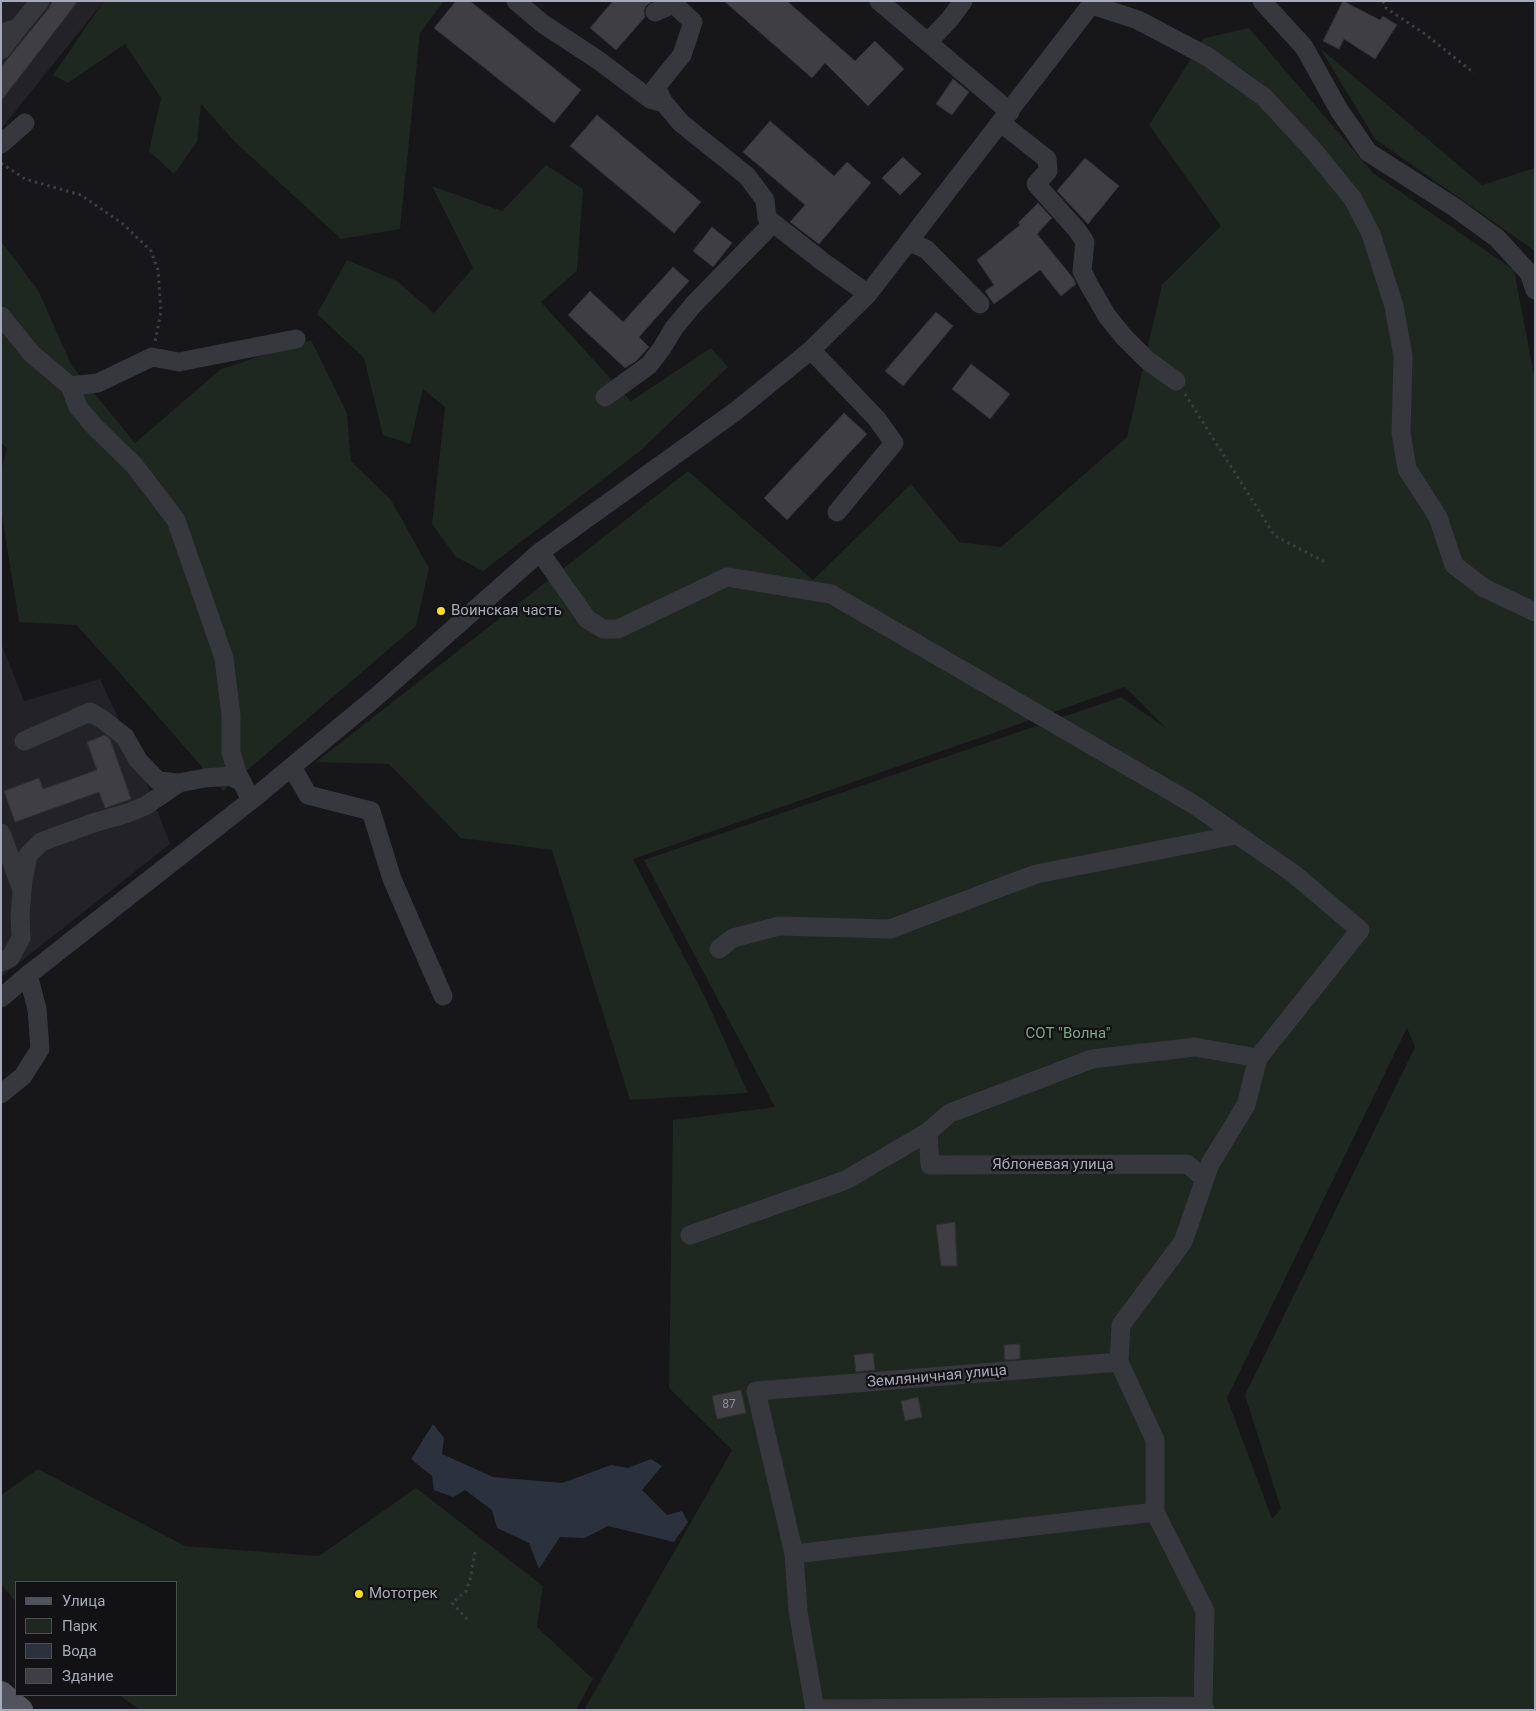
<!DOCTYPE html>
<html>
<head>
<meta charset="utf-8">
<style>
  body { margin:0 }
  #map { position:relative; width:1536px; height:1711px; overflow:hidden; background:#171618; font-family:Roboto,sans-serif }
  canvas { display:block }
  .frame { position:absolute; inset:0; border:2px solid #a7aab9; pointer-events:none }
  .legend { position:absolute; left:15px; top:1581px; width:162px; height:115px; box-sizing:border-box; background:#121113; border:1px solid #4e4e55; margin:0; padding:6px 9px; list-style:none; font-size:15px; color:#a7aab9 }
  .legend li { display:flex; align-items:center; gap:10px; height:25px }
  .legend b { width:25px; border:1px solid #4e4e55 }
</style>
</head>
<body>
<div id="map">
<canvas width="1536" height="1711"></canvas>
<div class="frame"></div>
<ul class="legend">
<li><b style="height:6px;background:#53535d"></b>Улица</li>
<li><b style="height:14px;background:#1e2720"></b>Парк</li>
<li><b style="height:14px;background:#2b323e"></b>Вода</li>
<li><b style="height:14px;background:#3e3e43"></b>Здание</li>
</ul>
</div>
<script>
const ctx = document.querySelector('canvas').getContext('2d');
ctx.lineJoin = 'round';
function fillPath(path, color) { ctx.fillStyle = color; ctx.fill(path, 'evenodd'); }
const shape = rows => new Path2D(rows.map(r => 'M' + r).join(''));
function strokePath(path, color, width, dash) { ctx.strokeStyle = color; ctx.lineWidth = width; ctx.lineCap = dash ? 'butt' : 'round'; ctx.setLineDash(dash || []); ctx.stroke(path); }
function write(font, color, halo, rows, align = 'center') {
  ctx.font = font + ' Roboto,sans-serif'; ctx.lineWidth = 4.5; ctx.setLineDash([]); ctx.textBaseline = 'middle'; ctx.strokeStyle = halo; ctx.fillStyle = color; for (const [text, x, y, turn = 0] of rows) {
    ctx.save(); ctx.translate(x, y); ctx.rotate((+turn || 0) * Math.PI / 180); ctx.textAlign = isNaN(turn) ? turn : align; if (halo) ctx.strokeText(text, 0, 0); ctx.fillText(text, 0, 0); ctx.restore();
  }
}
fillPath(shape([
  [1,1,104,1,1,129],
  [1,643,24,701,100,679,138,760,170,844,1,977]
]), '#232226');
fillPath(shape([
  [104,1,444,1,420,33,400,229,341,239,235,142,201,104,197,142,174,174,149,151,161,98,125,44,68,83,53,75],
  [1249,28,1373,173,1514,270,1535,380,1535,1710,584,1710,732,1450,669,1388,673,1120,775,1107,644,860,1121,697,1166,728,1125,687,633,859,705,997,748,1093,630,1100,552,850,461,838,389,764,316,762,688,471,813,580,911,484,959,542,1001,547,1127,437,1162,285,1221,226,1149,125,1204,38],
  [1407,1028,1415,1047,1245,1395,1281,1509,1272,1519,1227,1398],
  [1320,48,1482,185,1535,168,1535,251,1375,139],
  [546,165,583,189,577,271,541,302,631,401,711,348,728,367,640,451,483,571,456,557,432,524,445,407,423,389,410,444,383,435,364,358,317,314,347,260,397,281,434,313,473,268,432,186,502,211],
  [1,241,38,290,72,366,135,443,221,369,311,340,347,413,351,461,391,500,429,568,416,626,223,791,119,672,76,625,19,622,1,510,1,470,7,449,1,442],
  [38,1469,185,1546,319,1556,416,1488,543,1586,537,1627,593,1679,576,1710,140,1710,119,1695,176,1695,176,1582,16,1582,16,1602,1,1584,1,1495]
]), '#1e2720');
fillPath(shape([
  [433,1424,444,1438,442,1454,493,1477,562,1483,611,1465,628,1468,651,1459,662,1466,642,1490,667,1515,682,1511,688,1522,674,1542,608,1526,585,1538,560,1537,539,1569,529,1543,497,1528,492,1510,465,1490,453,1497,434,1490,432,1476,411,1459]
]), '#2b323e');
const building = shape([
  [52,1,78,1,1,101,1,67,49,8,52,1],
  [456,1,470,1,581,90,554,123,434,28,456,1],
  [613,1,652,1,646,6,644,11,645,17,616,50,590,28,613,1],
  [724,1,787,1,855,61,875,41,904,69,868,106,825,63,812,78,724,1],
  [1343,1,1380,20,1383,16,1397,25,1375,59,1344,39,1339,49,1323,41,1343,1],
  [953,79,969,92,952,115,936,104,953,79],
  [597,115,701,202,674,233,570,146,597,115],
  [770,121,834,176,847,162,871,183,819,244,790,222,805,205,743,152,770,121],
  [903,157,921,174,900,195,882,178,903,157],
  [1085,158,1119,186,1088,224,1057,191,1085,158],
  [1038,203,1052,218,1037,234,1073,278,1076,284,1061,296,1040,270,994,304,985,291,994,285,977,260,1020,225,1018,223,1038,203],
  [712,227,732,243,713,267,693,251,712,227],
  [673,267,689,281,639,337,649,347,636,361,625,368,568,315,590,291,623,322,673,267],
  [936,312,953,326,903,386,885,371,936,312],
  [971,364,1010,394,990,419,952,389,971,364],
  [844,413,867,434,787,520,764,498,844,413],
  [105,735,110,739,131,799,105,808,99,792,15,822,4,791,39,778,43,789,97,770,87,742,105,735],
  [955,1222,957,1266,941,1266,936,1225,955,1222],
  [1020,1344,1020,1359,1005,1360,1004,1345,1020,1344],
  [873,1353,875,1370,856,1372,854,1355,873,1353],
  [741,1390,746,1413,717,1419,712,1396,741,1390],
  [918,1397,922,1417,905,1421,901,1401,918,1397]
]);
fillPath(building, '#3e3e43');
strokePath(building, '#313035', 1);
strokePath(shape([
  [1383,1,1386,8,1425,34,1474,73],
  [1,163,25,179,81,195,123,224,151,251,158,270,161,312,155,342],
  [1185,394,1275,536,1325,562],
  [467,1619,452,1603,466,1591,470,1580,475,1552]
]), '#3d3e45', 3, [2.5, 4]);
strokePath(shape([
  [516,1,543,24,598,60,650,99,664,103],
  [879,1,1010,112],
  [1262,1,1304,47,1339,110,1368,152,1454,207,1497,238,1529,273,1535,290],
  [1092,5,1138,20,1208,57,1264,97,1314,151,1353,199,1371,234,1394,306,1403,356,1401,433,1407,469,1438,517,1454,565,1484,588,1535,612],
  [655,12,674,4,693,22,682,55,656,87,664,103,681,123,747,176,765,200,767,218,823,262,868,294],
  [1,33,18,28,40,1],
  [928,42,950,19,963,1],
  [1,50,18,28],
  [1001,123,1047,159,1048,171,1036,184,1077,230,1085,242,1082,271,1089,285,1107,316,1124,337,1147,360,1176,381],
  [1,144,25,123],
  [909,242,926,249,980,304],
  [1,316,32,354,70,386,98,383,152,357,179,362,296,339],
  [811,350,877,419,894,443,837,512],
  [70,386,78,407,94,426,134,465,176,520,224,658,231,715,231,752,237,773,248,794,254,798],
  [605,397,649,365,662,348,674,328,693,305,773,223],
  [540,552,587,619,603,629,618,629,727,577,831,594,1193,804,1294,874,1360,930,1258,1058,1246,1105,1210,1164,1183,1242,1121,1325,1119,1362,1155,1440,1155,1512,1205,1611,1203,1706,1205,1710],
  [24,741,90,712,102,719,125,737,138,760,158,781,179,783,205,778,230,776,242,782],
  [292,767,308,795,371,811,392,879,443,996],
  [1,833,21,887],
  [719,949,733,938,779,926,890,929,1036,874,1236,835],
  [1,962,10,958,21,938,20,916,23,880,28,855,41,842,93,823,128,813,145,806,179,783],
  [1,998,28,975,254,798,376,697,540,552,736,411,811,350,868,294,1094,1],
  [1,1094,23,1076,40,1049,37,1009,28,975],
  [928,1132,930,1165,1187,1164,1204,1178],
  [690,1235,846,1180,928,1132,950,1113,1092,1059,1195,1047,1258,1058],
  [794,1554,1155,1512],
  [815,1709,1203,1706],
  [815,1710,798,1611,794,1554,756,1391,1119,1362]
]), '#37373e', 19);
strokePath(shape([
  [1,1693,21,1710]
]), '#53535d', 24);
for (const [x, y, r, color] of [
  [441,611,5,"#ffdd28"],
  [359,1594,5,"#ffdd28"]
]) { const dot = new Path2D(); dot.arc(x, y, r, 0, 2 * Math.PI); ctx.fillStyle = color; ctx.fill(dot); strokePath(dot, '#121113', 2); }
write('12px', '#8d8f9c', null, [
  ["87",729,1405]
]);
write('15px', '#a7aab9', '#121113', [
  ["Воинская часть",451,611],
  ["Мототрек",369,1594]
], 'left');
write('15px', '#7da687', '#121113', [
  ["СОТ \"Волна\"",1068,1034]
]);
write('15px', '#a7aab9', '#121113', [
  ["Яблоневая улица",1053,1165],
  ["Земляничная улица",937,1377,-5]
]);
</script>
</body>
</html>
